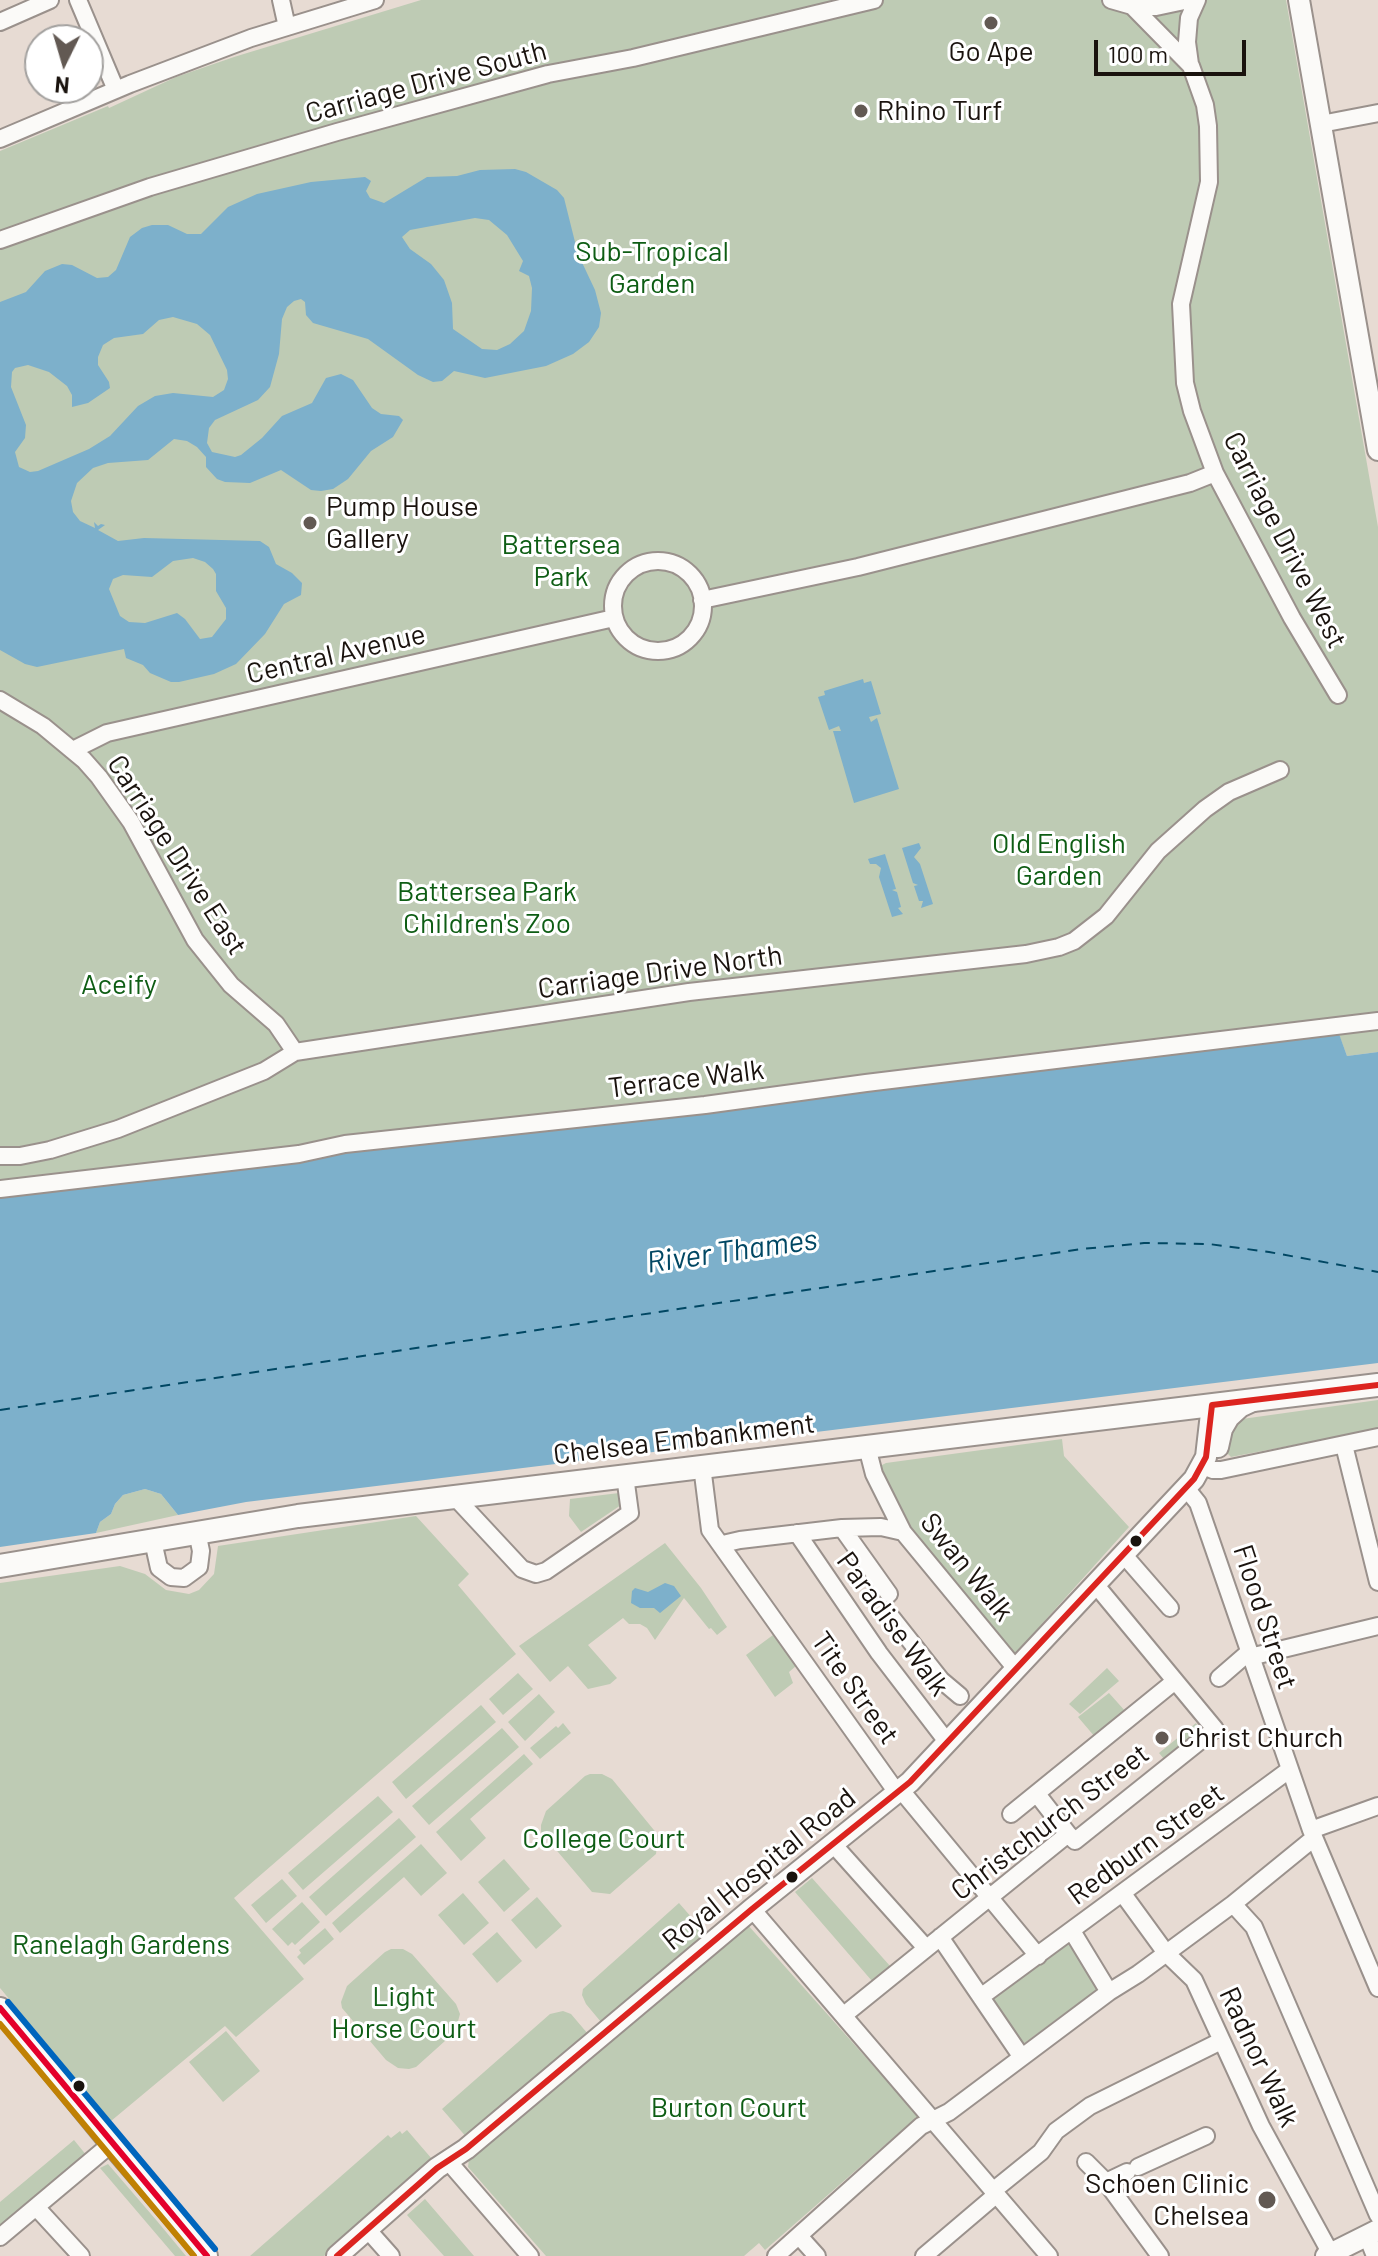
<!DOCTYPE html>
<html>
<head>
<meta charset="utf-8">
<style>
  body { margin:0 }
  #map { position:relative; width:1378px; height:2256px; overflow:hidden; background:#e7dbd3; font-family:Barlow,sans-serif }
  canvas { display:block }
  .north { position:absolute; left:24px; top:24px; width:80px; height:80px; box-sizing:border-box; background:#fff; border:2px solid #a3a19f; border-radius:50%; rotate:185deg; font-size:22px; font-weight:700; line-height:32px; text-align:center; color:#1a130e }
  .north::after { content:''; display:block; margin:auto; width:28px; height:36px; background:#625953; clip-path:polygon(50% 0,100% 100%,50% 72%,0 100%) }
  .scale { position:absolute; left:1094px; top:40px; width:152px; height:36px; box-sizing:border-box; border:4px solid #1a130e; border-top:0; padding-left:10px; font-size:24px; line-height:28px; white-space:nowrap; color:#1a130e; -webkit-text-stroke:6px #fff; paint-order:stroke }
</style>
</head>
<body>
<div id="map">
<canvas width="1378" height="2256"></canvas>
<div class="north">N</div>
<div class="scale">100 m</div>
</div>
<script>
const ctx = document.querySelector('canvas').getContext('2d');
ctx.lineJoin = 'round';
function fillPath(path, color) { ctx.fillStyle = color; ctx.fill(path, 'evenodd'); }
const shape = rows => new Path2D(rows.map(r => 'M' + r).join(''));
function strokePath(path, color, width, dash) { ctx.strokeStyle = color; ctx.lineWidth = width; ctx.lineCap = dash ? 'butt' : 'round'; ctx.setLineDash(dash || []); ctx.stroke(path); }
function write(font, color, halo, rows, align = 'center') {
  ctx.font = font + ' Barlow,sans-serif'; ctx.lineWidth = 6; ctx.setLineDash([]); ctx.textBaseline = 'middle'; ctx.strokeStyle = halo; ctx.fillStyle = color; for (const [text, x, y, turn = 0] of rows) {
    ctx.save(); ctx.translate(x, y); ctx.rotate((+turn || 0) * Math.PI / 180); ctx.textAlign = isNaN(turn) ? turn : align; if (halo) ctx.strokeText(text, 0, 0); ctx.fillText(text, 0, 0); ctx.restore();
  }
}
fillPath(shape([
  [421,0,1286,0,1378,527,1378,1052,1347,1056,1338,1032,0,1195,0,151,108,106,109,108,176,77,234,57],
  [1378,1400,1378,1429,1231,1457,1227,1453,1233,1428,1242,1419],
  [1062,1439,1064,1456,1129,1527,1014,1655,917,1538,880,1466,886,1463],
  [145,1489,161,1494,178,1515,96,1533,100,1522,111,1514,115,1504,123,1495],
  [619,1493,621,1505,581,1532,569,1516,570,1499],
  [416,1516,469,1574,458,1585,516,1654,234,1898,304,1979,236,2037,225,2026,111,2121,0,1988,0,1583,120,1566,145,1574,166,1590,189,1594,199,1590,214,1574,218,1546],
  [665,1543,701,1588,727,1627,717,1635,711,1628,709,1629,684,1598,655,1640,647,1628,640,1624,629,1624,623,1618,588,1645,617,1678,610,1684,588,1689,568,1666,550,1682,519,1646],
  [773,1635,796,1666,789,1672,793,1683,775,1697,746,1655],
  [1107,1668,1119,1681,1080,1714,1069,1704],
  [518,1673,533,1689,503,1715,489,1699],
  [1109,1693,1126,1712,1095,1737,1078,1717],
  [539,1694,555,1712,525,1741,508,1722],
  [481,1705,496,1722,406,1799,392,1782],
  [563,1723,571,1733,540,1759,530,1748,556,1726,558,1728],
  [1196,1723,1200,1731,1164,1759,1159,1753],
  [502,1728,519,1747,429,1825,412,1806],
  [524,1754,533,1764,470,1819,486,1838,461,1861,436,1832],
  [590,1774,602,1774,612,1779,658,1835,656,1854,610,1894,592,1892,541,1832,541,1825,546,1811,585,1776],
  [378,1796,393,1812,303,1890,288,1873],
  [399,1818,416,1837,326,1916,309,1897],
  [421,1844,447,1873,421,1896,404,1877,340,1933,332,1923],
  [504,1859,530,1889,504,1912,478,1882],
  [812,1878,890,1966,872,1981,795,1892],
  [282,1879,297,1896,266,1923,251,1905],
  [463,1893,489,1923,464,1945,438,1915],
  [537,1897,562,1926,536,1949,511,1920],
  [302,1902,320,1922,295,1945,292,1942,288,1946,272,1929],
  [679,1903,706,1934,601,2022,586,2004,582,1995,583,1989],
  [747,1924,918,2116,765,2250,759,2243,744,2256,546,2256,468,2167,469,2159],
  [325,1928,334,1939,304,1965,297,1957,301,1953,299,1950],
  [497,1932,522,1961,497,1983,472,1954],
  [1068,1944,1099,1984,1098,1989,1023,2044,991,1999],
  [391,1949,403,1949,412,1954,456,2004,460,2014,455,2032,416,2067,409,2069,398,2068,386,2060,342,2008,341,2002,347,1986,385,1952],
  [563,2011,571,2014,588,2034,468,2139,442,2109,550,2014],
  [226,2031,260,2071,223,2102,189,2062],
  [407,2130,432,2159,432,2163,324,2256,250,2256,388,2135,391,2138,400,2131,402,2134],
  [74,2140,87,2156,0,2229,0,2202],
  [108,2164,157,2221,186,2256,175,2256,100,2168],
  [425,2199,474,2256,444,2256,407,2215]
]), '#becbb4');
fillPath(shape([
  [515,169,526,172,557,190,564,198,578,254,595,290,601,313,599,327,589,342,573,354,546,366,485,378,454,371,442,381,433,382,418,375,368,339,313,323,306,315,305,302,301,299,294,301,287,307,282,319,279,354,270,387,258,400,215,420,209,428,207,443,212,452,235,457,241,455,262,438,282,416,312,403,326,378,341,374,353,380,372,408,381,414,399,416,403,420,393,437,371,451,348,479,333,489,321,491,311,490,281,470,250,483,225,482,217,479,206,467,206,457,197,447,187,441,174,439,148,460,108,463,93,468,77,483,71,501,73,512,80,521,95,528,94,522,98,526,101,524,105,525,98,530,118,541,144,538,260,541,269,547,276,564,292,573,302,583,301,595,284,604,265,634,236,664,214,674,179,682,171,682,150,673,143,665,126,658,124,649,37,667,25,664,0,650,0,302,26,292,45,271,62,264,72,265,97,278,108,277,116,270,130,237,142,228,152,225,168,225,187,234,201,234,228,207,257,194,311,182,365,177,371,181,366,191,370,198,384,203,427,177,457,176,480,170],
  [475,218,489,220,507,235,523,261,519,271,529,276,532,288,531,311,524,331,510,344,497,350,482,349,453,329,452,303,444,280,431,264,410,249,402,237,410,230],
  [173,317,197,324,210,335,227,370,228,379,224,390,213,397,173,393,155,396,138,406,110,436,89,449,38,471,30,472,19,467,15,452,25,438,26,425,11,387,12,372,15,368,28,365,49,372,67,386,72,395,72,407,88,403,110,388,109,382,98,365,98,357,103,345,114,338,143,334,159,320],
  [193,558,205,562,213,569,216,574,216,591,226,608,226,619,212,637,200,639,185,619,177,613,145,623,129,622,120,616,109,589,113,579,123,575,152,577,173,561],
  [863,679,864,683,871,681,881,714,869,717,871,722,877,718,899,789,854,803,833,731,841,731,839,726,829,730,818,697,825,695,824,691],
  [919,843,921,848,914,857,920,864,933,904,921,908,923,901,919,901,914,886,918,885,913,883,902,848],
  [885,854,896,889,892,890,897,892,901,907,898,908,903,914,892,917,879,877,881,868,876,864,870,864,868,859],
  [1338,1031,1347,1056,1378,1052,1378,1363,246,1502,178,1515,161,1494,145,1489,123,1495,115,1504,111,1514,100,1522,96,1533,0,1547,0,1195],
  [665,1583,674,1586,681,1596,660,1613,654,1608,640,1608,631,1603,632,1591,635,1588,648,1592]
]), '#7db0cb');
strokePath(shape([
  [0,1410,1082,1249,1144,1243,1209,1244,1269,1252,1378,1272]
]), '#014763', 2, [10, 8]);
const minor = shape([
  [78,0,116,90],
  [281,0,287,27],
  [1111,0,1132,6,1156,7,1189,0],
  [1132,6,1191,66,1205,105,1208,126,1209,182,1181,304,1185,383,1192,411,1215,473,1292,618,1338,695],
  [0,22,50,0],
  [1190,64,1187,42,1189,18,1197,0],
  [1321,124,1378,113],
  [0,139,130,84,251,38,375,0],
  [0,240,150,187,337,132,548,74,633,58,874,0],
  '613 606a45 45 0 1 1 90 0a45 45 0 1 1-90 0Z',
  [702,600,858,567,1190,483,1215,473],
  [0,700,43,726,84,760,99,777,131,822,195,940,231,985,276,1024,295,1052],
  [73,750,107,733,614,618],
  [0,1156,20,1156,50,1150,118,1129,264,1071,295,1052,689,992,1026,954,1059,947,1074,941,1106,916,1158,851,1205,809,1229,792,1280,770],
  [0,1189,299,1154,345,1144,705,1105,866,1083,1378,1021],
  [1344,1445,1378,1582],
  [867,1447,874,1474,903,1532,1016,1669],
  [702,1466,710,1530,893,1787,905,1795,1038,1956],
  [1203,1466,1213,1470,1221,1470,1378,1437],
  [1184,1491,1190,1493,1198,1503,1311,1830,1378,1988],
  [455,1497,522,1569,536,1574,546,1571,630,1513,625,1476],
  [842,1528,889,1594],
  [797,1533,879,1653,948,1743],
  [153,1541,159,1568,171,1577,184,1578,199,1567,201,1551,197,1532],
  [722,1547,727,1543,740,1540,842,1528,881,1527,903,1532],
  [1123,1554,1170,1608],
  [892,1618,941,1680,960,1696],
  [1250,1657,1378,1626],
  [1219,1678,1249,1652],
  [1037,1794,1068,1834],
  [1011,1814,1175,1681],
  [1311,1830,1378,1806],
  [833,1844,926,1948],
  [1123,1894,1166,1953,1194,1980,1261,2126,1331,2254],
  [1233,1904,1254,1927,1378,2215],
  [752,1909,1049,2256],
  [1072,1931,1109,1992],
  [940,1937,1021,2056],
  [982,1996,1289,1770],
  [844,2015,1068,1834,1075,1841,1215,1729,1095,1584],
  [448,2161,530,2256],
  [1086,2162,1106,2182],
  [1138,2167,1206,2136],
  [1127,2172,1106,2182,1160,2256],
  [994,2190,1041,2152,1056,2131,1090,2106,1221,2041],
  [36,2207,81,2256],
  [367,2229,391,2256],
  [799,2236,817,2256],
  [1367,2236,1375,2256],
  [0,2237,111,2144],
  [776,2256,921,2126,949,2112,1109,1992,1138,1974,1233,1904,1314,1838],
  [924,2256,997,2194]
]);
const major = shape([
  [1299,0,1378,450],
  [1218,1447,1222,1429,1229,1417,1240,1407,1255,1400],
  [0,2008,111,2144,207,2256],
  [337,2256,437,2168,466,2149,752,1909,910,1782,1194,1479,1206,1457,1212,1405],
  [1326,2256,1378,2230]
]);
const highway = shape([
  [0,1566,298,1516,1378,1385]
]);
strokePath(minor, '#9a918c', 20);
strokePath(major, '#9a918c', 24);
strokePath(highway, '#9a918c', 26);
strokePath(minor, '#fbfaf8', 16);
strokePath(major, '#fbfaf8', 20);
strokePath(highway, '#fbfaf8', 22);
strokePath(shape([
  [337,2256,437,2168,466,2149,752,1909,910,1782,1194,1479,1206,1457,1212,1405,1378,1385]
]), '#dc241f', 6);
strokePath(shape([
  [0,2008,207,2256]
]), '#e4002b', 6);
strokePath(shape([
  [0,2024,194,2256]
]), '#c08104', 6);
strokePath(shape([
  [8,2002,215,2249]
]), '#0065bd', 6);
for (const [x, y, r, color] of [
  [991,23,8,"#625953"],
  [861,111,8,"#625953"],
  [310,523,8,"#625953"],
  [1136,1541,7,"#1a130e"],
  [1162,1738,8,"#625953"],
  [792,1877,7,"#1a130e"],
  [79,2086,7,"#1a130e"],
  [1267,2200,10,"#625953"]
]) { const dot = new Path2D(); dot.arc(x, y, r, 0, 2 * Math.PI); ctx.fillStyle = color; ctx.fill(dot); strokePath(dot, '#fff', 3); }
write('28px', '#1a130e', '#fff', [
  ["Go Ape",991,52,"center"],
  ["Rhino Turf",877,111],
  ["Pump House",326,507],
  ["Gallery",326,539],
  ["Christ Church",1178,1738],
  ["Schoen Clinic",1249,2184,"right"],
  ["Chelsea",1249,2216,"right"]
], 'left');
write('28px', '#1a130e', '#fff', [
  ["Carriage Drive South",426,82,-15],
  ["Carriage Drive West",1285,540,63],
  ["Central Avenue",336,654,-13],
  ["Carriage Drive East",177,855,57],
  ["Carriage Drive North",660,972,-8],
  ["Terrace Walk",686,1079,-7],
  ["Chelsea Embankment",684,1439,-7],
  ["Swan Walk",967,1567,51],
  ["Flood Street",1265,1617,72],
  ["Paradise Walk",893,1624,54],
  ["Tite Street",855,1688,55],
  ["Christchurch Street",1050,1822,-37],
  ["Redburn Street",1146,1844,-36],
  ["Royal Hospital Road",759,1869,-39],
  ["Radnor Walk",1259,2057,65]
]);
write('28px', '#0e5d14', '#fff', [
  ["Sub-Tropical",652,252],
  ["Garden",652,284],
  ["Battersea",561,545],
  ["Park",561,577],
  ["Old English",1059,844],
  ["Garden",1059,876],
  ["Battersea Park",487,892],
  ["Children's Zoo",487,924],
  ["Aceify",119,985],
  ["College Court",604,1839],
  ["Ranelagh Gardens",121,1945],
  ["Light",404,1997],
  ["Horse Court",404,2029],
  ["Burton Court",729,2108]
]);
write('italic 30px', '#014763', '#fff', [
  ["River Thames",732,1251,-8]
]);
</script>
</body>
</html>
